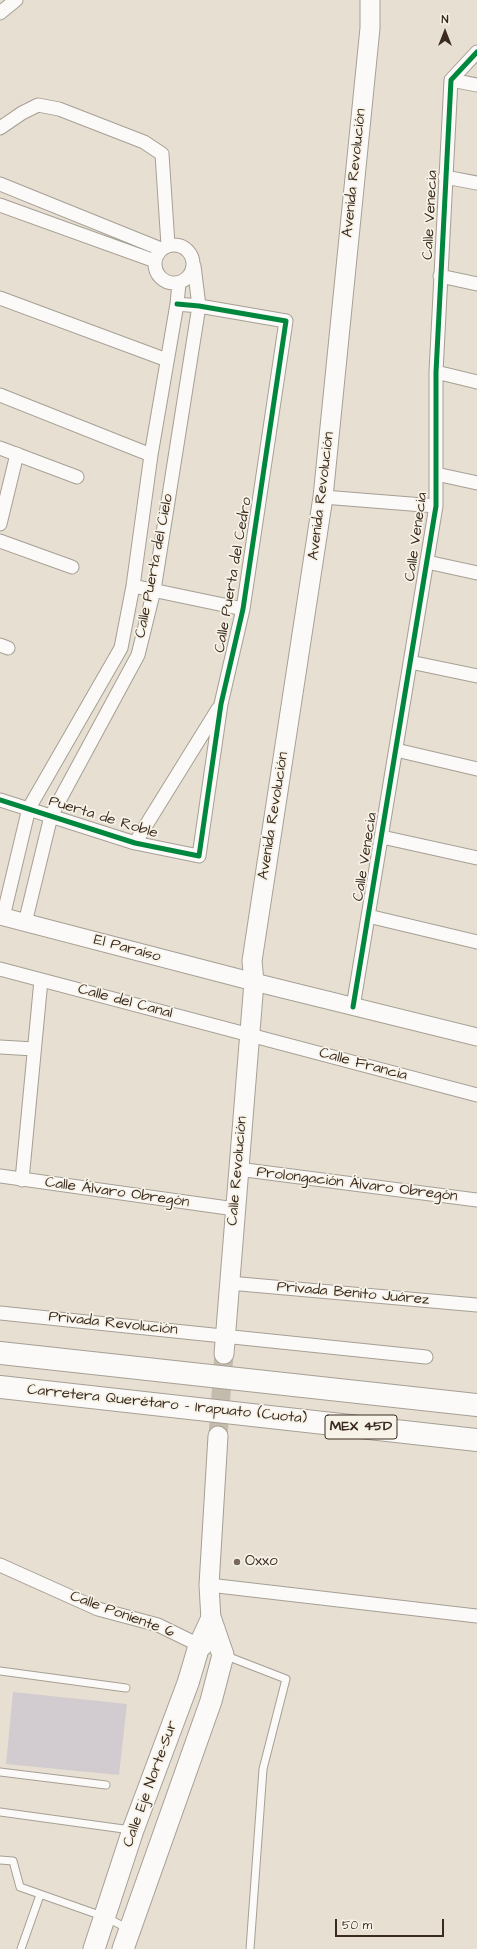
<!DOCTYPE html>
<html>
<head>
<meta charset="utf-8">
<style>
  body { margin:0 }
  #map { position:relative; width:477px; height:1949px; overflow:hidden; background:#e7dfd1; font-family:"Architects Daughter",sans-serif }
  canvas { display:block }
  .north { position:absolute; left:425px; top:12px; width:40px; height:40px; -webkit-text-stroke:3px #f7f3e8; paint-order:stroke; rotate:0deg; font-size:11px; font-weight:700; line-height:16px; text-align:center; color:#3b2a1e }
  .north::after { content:''; display:block; margin:auto; width:14px; height:18px; background:#3b2a1e; clip-path:polygon(50% 0,100% 100%,50% 72%,0 100%) }
  .scale { position:absolute; left:335px; top:1919px; width:109px; height:18px; box-sizing:border-box; border:2px solid #3b2a1e; border-top:0; padding-left:5px; font-size:12px; line-height:14px; white-space:nowrap; color:#3b2a1e; -webkit-text-stroke:3px #f7f3e8; paint-order:stroke }
</style>
</head>
<body>
<div id="map">
<canvas width="477" height="1949"></canvas>
<div class="north">N</div>
<div class="scale">50 m</div>
</div>
<script>
const ctx = document.querySelector('canvas').getContext('2d');
ctx.lineJoin = 'round';
function fillPath(path, color) { ctx.fillStyle = color; ctx.fill(path, 'evenodd'); }
const shape = rows => new Path2D(rows.map(r => 'M' + r).join(''));
function strokePath(path, color, width, dash) { ctx.strokeStyle = color; ctx.lineWidth = width; ctx.lineCap = dash ? 'butt' : 'round'; ctx.setLineDash(dash || []); ctx.stroke(path); }
function write(font, color, halo, rows, align = 'center') {
  ctx.font = font + ' "Architects Daughter",sans-serif'; ctx.lineWidth = 3.5; ctx.setLineDash([]); ctx.textBaseline = 'middle'; ctx.strokeStyle = halo; ctx.fillStyle = color; for (const [text, x, y, turn = 0] of rows) {
    ctx.save(); ctx.translate(x, y); ctx.rotate((+turn || 0) * Math.PI / 180); ctx.textAlign = isNaN(turn) ? turn : align; if (halo) ctx.strokeText(text, 0, 0); ctx.fillText(text, 0, 0); ctx.restore();
  }
}
fillPath(shape([
  [13,1692,127,1704,119,1775,6,1764]
]), '#d2ccd0');
strokePath(shape([
  [218,1436,224,1354]
]), '#c5bbad', 19, [19, 10]);
const service = shape([
  [224,1655,286,1679,263,1769,250,1949],
  [0,1671,126,1688],
  [0,1772,106,1785],
  [0,1812,131,1830],
  [0,1860,13,1861,20,1887,105,1917,129,1929],
  [21,1949,40,1895]
]);
const minor = shape([
  [0,13,16,0],
  [451,80,477,85],
  [0,128,22,113,38,105,59,109,144,142,162,154,168,245],
  [445,177,477,183],
  [0,184,161,249],
  [0,205,155,261],
  '155 264a19 19 0 1 1 38 0a19 19 0 1 1-38 0Z',
  [440,276,477,284],
  [0,298,167,360],
  [436,372,477,382],
  [0,395,151,455],
  [0,448,77,477],
  [436,474,477,483],
  [323,497,436,506],
  [0,524,17,454],
  [0,541,72,567],
  [427,562,477,573],
  [133,586,243,609],
  [0,645,8,648],
  [410,662,477,676],
  [396,750,477,769],
  [0,800,135,843,199,856,221,704,243,609,286,321,199,306,177,304],
  [382,837,477,858],
  [135,843,218,709],
  [368,916,477,942],
  [3,917,29,808,121,648,133,586,151,455,177,304,179,283],
  [25,923,51,816,138,655,154,590,199,306,194,266],
  [0,969,477,1095],
  [353,1007,436,506,436,372,451,80,477,52],
  [0,1047,34,1049],
  [238,1169,477,1200],
  [0,1176,235,1209],
  [22,1180,41,980],
  [229,1283,477,1305],
  [0,1313,426,1357],
  [0,1565,98,1609,158,1625,205,1648],
  [209,1585,477,1616]
]);
const tertiary = shape([
  [0,916,254,982,477,1037]
]);
const secondary = shape([
  [224,1354,254,982,252,961,323,497,370,28,370,0],
  [211,1620,209,1585,218,1436]
]);
const primary = shape([
  [94,1949,133,1830,188,1683,199,1646,211,1620],
  [123,1949,211,1701,223,1655,211,1620]
]);
const motorway = shape([
  [0,1353,477,1405],
  [0,1387,477,1440]
]);
strokePath(service, '#a69f95', 9);
strokePath(minor, '#a69f95', 15);
strokePath(tertiary, '#a69f95', 19);
strokePath(secondary, '#a69f95', 21);
strokePath(primary, '#a69f95', 23);
strokePath(motorway, '#a69f95', 24);
strokePath(service, '#fbfaf8', 7);
strokePath(minor, '#fbfaf8', 13);
strokePath(tertiary, '#fbfaf8', 17);
strokePath(secondary, '#fbfaf8', 19);
strokePath(primary, '#fbfaf8', 21);
strokePath(motorway, '#fbfaf8', 22);
strokePath(shape([
  [0,800,135,843,199,856,221,704,243,609,286,321,199,306,177,304],
  [353,1007,436,506,436,372,451,80,477,52]
]), '#00873e', 5);
for (const [x, y, r, color] of [
  [237,1562,4,"#77695d"]
]) { const dot = new Path2D(); dot.arc(x, y, r, 0, 2 * Math.PI); ctx.fillStyle = color; ctx.fill(dot); strokePath(dot, '#f7f3e8', 1.5); }
for (const [x, y, w] of [
  [361,1427,72]
]) { const box = new Path2D(); box.roundRect(x - w / 2, y - 12, w, 24, 3); ctx.fillStyle = '#f7f3e8'; ctx.fill(box); strokePath(box, '#3b2a1e', 1); }
write('bold 14px', '#3b2a1e', null, [
  ["MEX 45D",361,1427]
]);
write('15px', '#3b2a1e', '#f7f3e8', [
  ["Avenida Revolución",355,173,-84],
  ["Calle Venecia",431,215,-87],
  ["Avenida Revolución",322,496,-83],
  ["Calle Venecia",417,537,-82],
  ["Calle Puerta del Cielo",155,566,-79],
  ["Calle Puerta del Cedro",234,575,-80],
  ["Avenida Revolución",274,816,-81],
  ["Puerta de Roble",103,818,17],
  ["Calle Venecia",366,857,-81],
  ["El Paraíso",127,949,15],
  ["Calle del Canal",125,1002,15],
  ["Calle Francia",363,1065,15],
  ["Calle Revolución",238,1171,-85],
  ["Prolongación Álvaro Obregón",357,1185,7],
  ["Calle Álvaro Obregón",117,1193,8],
  ["Privada Benito Juárez",353,1294,5],
  ["Privada Revolución",113,1324,6],
  ["Carretera Querétaro - Irapuato (Cuota)",167,1405,6],
  ["Calle Poniente 6",122,1615,20],
  ["Calle Eje Norte-Sur",151,1784,-70]
]);
write('15px', '#3b2a1e', '#f7f3e8', [
  ["Oxxo",245,1562]
], 'left');
</script>
</body>
</html>
